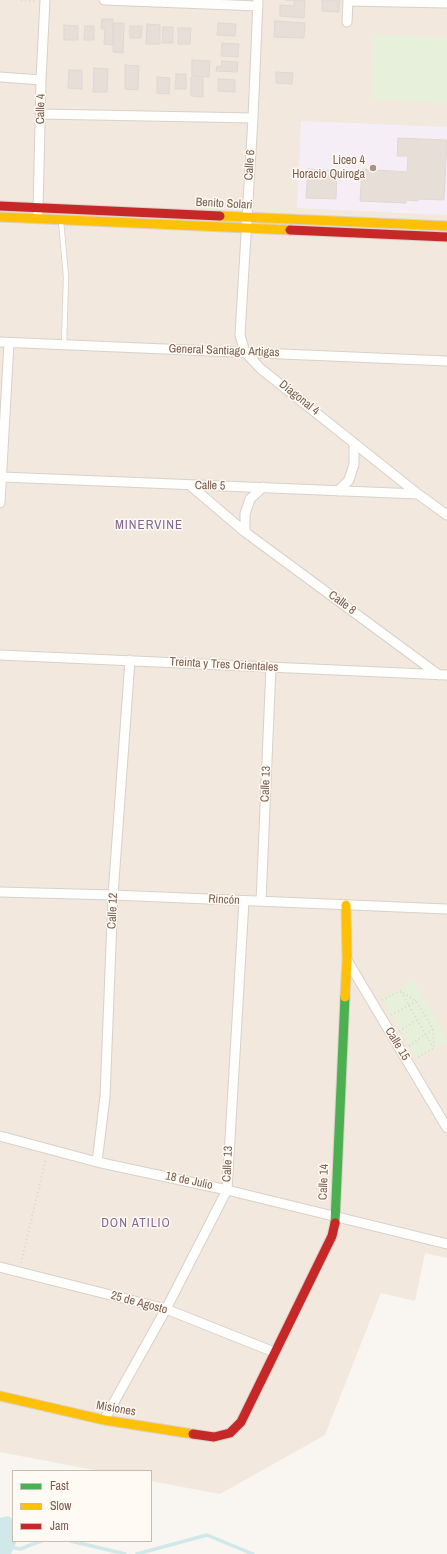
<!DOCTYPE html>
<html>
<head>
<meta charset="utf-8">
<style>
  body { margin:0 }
  #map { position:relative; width:447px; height:1554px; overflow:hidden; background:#f9f5f0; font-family:"Archivo Narrow",sans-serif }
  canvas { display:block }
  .legend { position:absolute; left:12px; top:1470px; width:140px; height:72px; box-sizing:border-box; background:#fffaf3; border:1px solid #cabbb1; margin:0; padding:5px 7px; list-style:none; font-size:12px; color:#7a5c4d }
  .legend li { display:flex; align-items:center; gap:8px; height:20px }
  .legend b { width:20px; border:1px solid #cabbb1 }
</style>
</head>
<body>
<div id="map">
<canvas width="447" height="1554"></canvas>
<ul class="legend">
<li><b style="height:5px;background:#4caf50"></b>Fast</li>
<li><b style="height:5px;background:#ffc107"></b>Slow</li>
<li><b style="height:5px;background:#c62828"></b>Jam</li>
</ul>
</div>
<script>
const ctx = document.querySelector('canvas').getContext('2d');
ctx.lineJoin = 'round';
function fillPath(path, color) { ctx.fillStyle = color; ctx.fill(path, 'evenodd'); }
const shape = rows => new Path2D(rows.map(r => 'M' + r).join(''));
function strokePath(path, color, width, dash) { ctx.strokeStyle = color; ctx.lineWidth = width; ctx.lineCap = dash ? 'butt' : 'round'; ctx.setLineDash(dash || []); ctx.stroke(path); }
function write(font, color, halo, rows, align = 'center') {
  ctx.font = font + ' "Archivo Narrow",sans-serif'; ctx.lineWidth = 3; ctx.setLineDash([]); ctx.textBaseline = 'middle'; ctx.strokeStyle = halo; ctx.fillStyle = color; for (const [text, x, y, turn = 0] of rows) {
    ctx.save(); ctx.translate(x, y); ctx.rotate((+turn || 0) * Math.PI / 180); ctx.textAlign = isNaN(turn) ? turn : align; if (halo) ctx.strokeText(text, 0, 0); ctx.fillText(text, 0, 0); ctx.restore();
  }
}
fillPath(shape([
  [0,0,447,0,447,1258,425,1253,415,1301,381,1293,325,1435,220,1494,151,1481,151,1471,99,1471,0,1452]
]), '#f2e8de');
fillPath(shape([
  [301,121,447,127,447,215,297,208]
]), '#f6eef6');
fillPath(shape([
  [374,34,447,38,447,103,371,99],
  [413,980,447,1038,447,1042,417,1059,382,998]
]), '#e7f0db');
fillPath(shape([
  [8,1516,13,1519,13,1541,17,1541,11,1554,0,1554,0,1518]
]), '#d0e8ea');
strokePath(shape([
  [71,1541,125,1554],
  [11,1547,20,1549,41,1541],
  [137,1554,207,1535,253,1554]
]), '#d0e8ea', 3.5);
const building = shape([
  [286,0,305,0,304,18,280,16,280,5,294,6,294,0,286,0],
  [322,0,340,0,339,12,322,11,322,0],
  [102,19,113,19,113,45,104,44,105,29,101,29,102,19],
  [275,21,305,23,304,38,274,37,275,21],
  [114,23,124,23,123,53,113,52,114,23],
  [218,23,236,24,235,36,217,35,218,23],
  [147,24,160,25,160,44,146,44,147,24],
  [64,25,78,26,78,40,64,40,64,25],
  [85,26,94,26,94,40,84,40,85,26],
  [130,26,142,26,141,38,130,38,130,26],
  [163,27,173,27,173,43,162,43,163,27],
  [178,28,191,28,190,44,178,44,178,28],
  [222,43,239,44,238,57,221,56,222,43],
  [192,60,210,61,209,77,192,76,192,60],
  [222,61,238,62,237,72,216,71,217,66,221,67,222,61],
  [125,65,139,66,138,90,125,89,125,65],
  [94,68,108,69,107,92,93,92,94,68],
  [69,70,82,70,82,89,68,88,69,70],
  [276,72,293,73,292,84,276,83,276,72],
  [176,74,186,74,186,89,175,89,176,74],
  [157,77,170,78,169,94,157,93,157,77],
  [191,78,203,78,203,97,191,96,191,78],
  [218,79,235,80,235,92,218,91,218,79],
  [398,138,447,140,444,200,418,199,418,201,406,200,406,203,360,201,362,169,407,172,408,156,397,156,398,138],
  [308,169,337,171,336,199,306,198,308,169]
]);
fillPath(building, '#e6ded7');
strokePath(building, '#e2d8d2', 1);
const lane = shape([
  [61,221,66,276,64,345]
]);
const street = shape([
  [104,0,258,6],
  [258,0,253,118,240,335,245,352,261,369,418,494,447,515],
  [348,1,447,3],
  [347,22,348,0],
  [0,77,41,80],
  [41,114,253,118],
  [38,212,41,80,45,0],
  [0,342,447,361],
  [2,477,418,494],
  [191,486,245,532,439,675],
  [338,491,349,480,354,464,354,443],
  [0,503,9,343],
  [245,532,245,514,250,499,263,487],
  [0,655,447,675],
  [0,892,113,895,447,909],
  [261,901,271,667],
  [347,960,447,1128],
  [0,1136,97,1162,227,1190,447,1244],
  [97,1162,105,1097,113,895,130,660],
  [0,1267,166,1309,274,1352],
  [104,1420,166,1309,227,1190,244,901]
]);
const fast = shape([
  [335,1223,345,997]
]);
const slow = shape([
  [220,216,447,226],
  [0,217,290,230],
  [345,997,347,960,346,905],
  [0,1396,104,1420,193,1434]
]);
const jam = shape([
  [0,206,220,216],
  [290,230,447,237],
  [193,1434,214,1437,230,1433,241,1422,332,1236,335,1223]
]);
strokePath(lane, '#d7d1cb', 6);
strokePath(street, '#d7d1cb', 11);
strokePath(fast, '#d9d2cb', 11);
strokePath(slow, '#d9d2cb', 11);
strokePath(jam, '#d9d2cb', 11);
strokePath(shape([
  [21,0,36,1],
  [401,992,433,1047],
  [382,1000,400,991,416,1001,433,1029,434,1048,417,1058],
  [391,1015,416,1001],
  [399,1031,417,1020],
  [409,1046,433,1029],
  [21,1263,46,1158]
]), '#dcd5d0', 2, [1, 3]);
strokePath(lane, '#fefefd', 4.5);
strokePath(street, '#fefefd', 9);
strokePath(fast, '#4caf50', 9);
strokePath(slow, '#ffc107', 9);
strokePath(jam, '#c62828', 9);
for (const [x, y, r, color] of [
  [373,168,4,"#a69286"]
]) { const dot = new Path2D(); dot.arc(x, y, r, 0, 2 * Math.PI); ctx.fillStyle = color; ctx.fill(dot); strokePath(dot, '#fffaf3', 1.5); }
write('12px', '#7a5c4d', '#fffaf3', [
  ["Calle 4",41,109,-89],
  ["Calle 6",250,165,-86],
  ["Benito Solari",224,204,3],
  ["General Santiago Artigas",224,351,2],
  ["Diagonal 4",299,398,39],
  ["Calle 5",210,486,1],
  ["Calle 8",342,603,36],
  ["Treinta y Tres Orientales",224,665,3],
  ["Calle 13",266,784,-88],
  ["Rincón",224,900,3],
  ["Calle 12",113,911,-87],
  ["Calle 15",397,1044,59],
  ["Calle 13",228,1164,-87],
  ["18 de Julio",189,1181,12],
  ["Calle 14",324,1182,-88],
  ["25 de Agosto",139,1303,15],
  ["Misiones",116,1409,10]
]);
write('12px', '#7a5c4d', '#fffaf3', [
  ["Liceo 4",365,161],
  ["Horacio Quiroga",365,175]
], 'right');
ctx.letterSpacing = '1px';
write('13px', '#846695', '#fffaf3', [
  ["MINERVINE",149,526],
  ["DON ATILIO",136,1224]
]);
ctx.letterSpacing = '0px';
</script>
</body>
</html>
